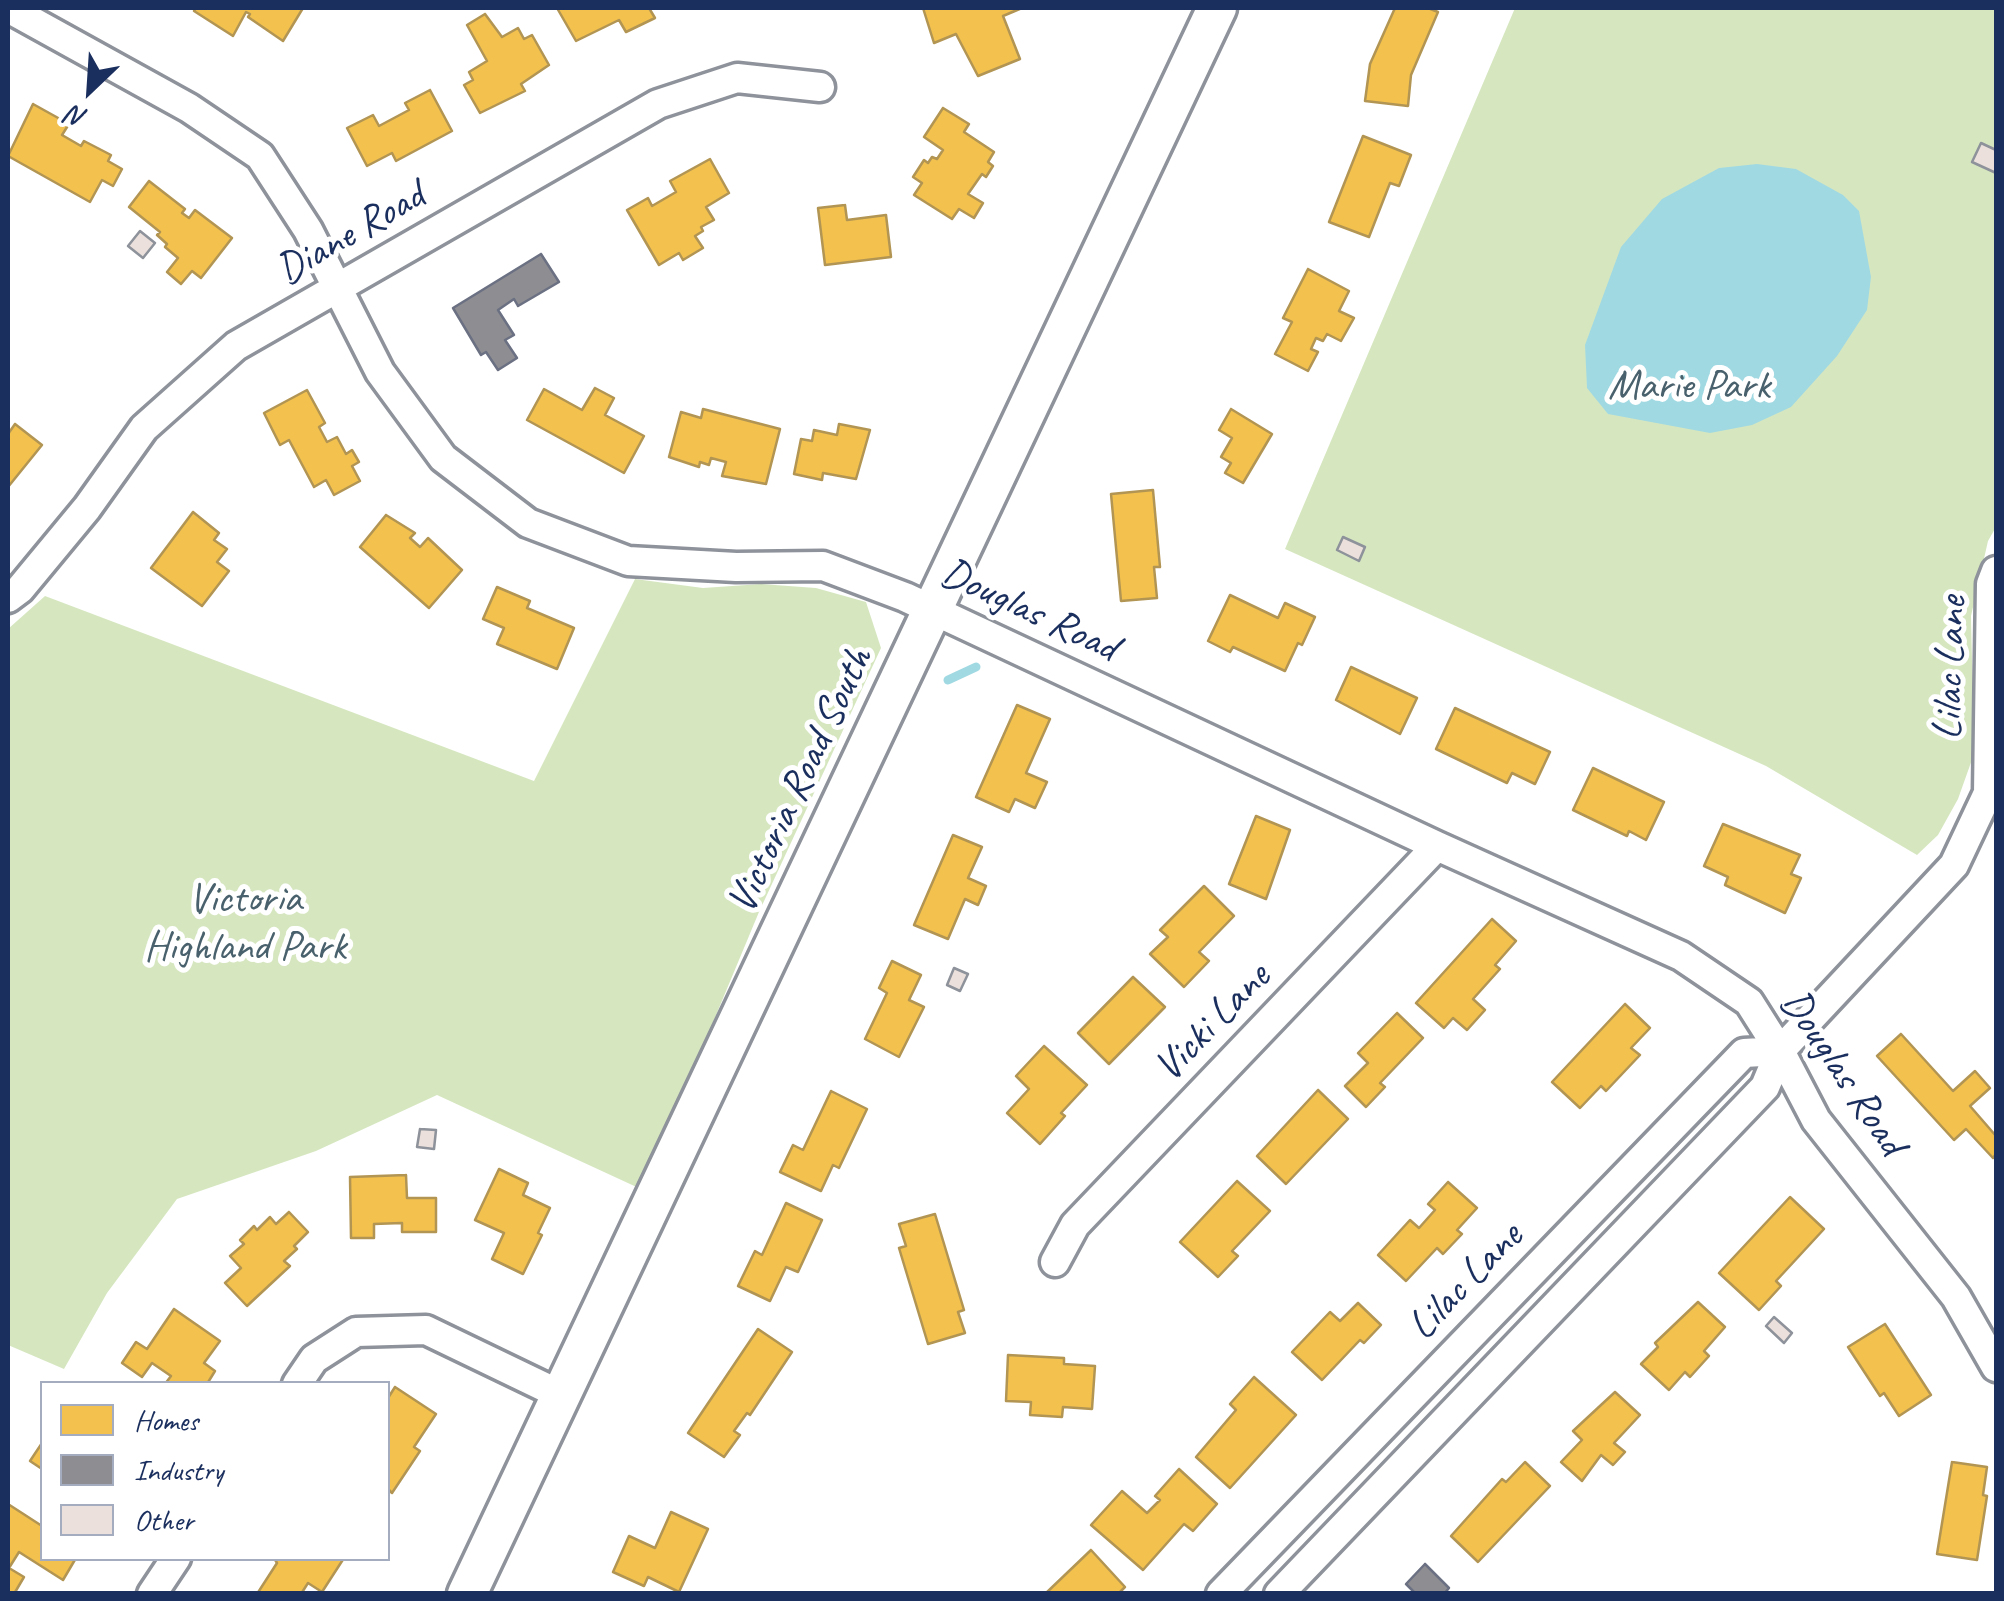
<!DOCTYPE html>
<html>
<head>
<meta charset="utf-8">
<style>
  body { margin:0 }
  #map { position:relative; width:2004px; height:1601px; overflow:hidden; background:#fff; font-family:Caveat,sans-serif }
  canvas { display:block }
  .frame { position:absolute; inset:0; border:10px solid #1b2f5e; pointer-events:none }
  .legend { position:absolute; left:40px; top:1381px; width:350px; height:180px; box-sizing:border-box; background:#fff; border:2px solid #a4acbf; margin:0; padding:12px 18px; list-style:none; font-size:30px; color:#1b2f5e }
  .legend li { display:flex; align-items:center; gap:20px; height:50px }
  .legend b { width:50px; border:2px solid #a4acbf }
  .north { position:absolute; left:40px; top:40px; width:100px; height:100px; -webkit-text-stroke:8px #fff; paint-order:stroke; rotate:205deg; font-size:28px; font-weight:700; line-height:40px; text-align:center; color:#1b2f5e }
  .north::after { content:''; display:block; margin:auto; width:35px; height:45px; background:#1b2f5e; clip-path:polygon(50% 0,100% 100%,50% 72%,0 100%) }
</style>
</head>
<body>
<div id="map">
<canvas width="2004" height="1601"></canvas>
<div class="frame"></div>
<ul class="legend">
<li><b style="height:28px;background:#f2c14e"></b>Homes</li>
<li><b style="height:28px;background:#8d8d92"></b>Industry</li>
<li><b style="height:28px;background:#ebe0db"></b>Other</li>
</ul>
<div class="north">N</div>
</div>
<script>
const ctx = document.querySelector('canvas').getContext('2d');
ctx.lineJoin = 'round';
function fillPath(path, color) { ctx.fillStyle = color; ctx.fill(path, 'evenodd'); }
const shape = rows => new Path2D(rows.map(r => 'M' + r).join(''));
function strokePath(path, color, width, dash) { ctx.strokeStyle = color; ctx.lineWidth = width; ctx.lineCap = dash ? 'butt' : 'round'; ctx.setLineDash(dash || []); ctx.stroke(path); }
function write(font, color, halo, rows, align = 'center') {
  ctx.font = font + ' Caveat,sans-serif'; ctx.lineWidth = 10; ctx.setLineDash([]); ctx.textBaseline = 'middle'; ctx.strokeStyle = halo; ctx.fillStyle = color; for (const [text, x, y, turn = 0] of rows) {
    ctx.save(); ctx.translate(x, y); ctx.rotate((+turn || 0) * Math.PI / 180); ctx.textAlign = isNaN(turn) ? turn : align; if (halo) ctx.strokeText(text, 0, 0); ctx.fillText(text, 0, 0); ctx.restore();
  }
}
fillPath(shape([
  [1515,8,1996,8,1996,527,1988,541,1971,616,1974,754,1958,799,1938,835,1917,855,1766,766,1285,549],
  [635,579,703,588,761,584,816,588,866,602,881,648,759,912,643,1190,437,1095,316,1151,177,1199,107,1293,64,1369,8,1345,8,629,45,596,534,781]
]), '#d6e7c0');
fillPath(shape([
  [1757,164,1796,169,1843,195,1859,211,1871,277,1867,310,1837,356,1791,407,1752,425,1710,433,1608,414,1587,388,1585,345,1621,247,1662,199,1719,168]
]), '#a1d9e2');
const homes = shape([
  [196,8,303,8,283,41,248,17,250,14,246,12,233,36,194,11,196,8],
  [557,8,649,8,655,18,626,32,619,20,576,41,557,8],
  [923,8,1022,8,1003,16,1020,59,978,76,956,34,934,43,923,8],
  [1395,8,1428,8,1438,12,1411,75,1408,106,1365,101,1370,64,1395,8],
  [485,14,502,37,518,28,524,39,532,35,549,65,521,84,525,91,480,113,464,85,473,80,469,72,487,61,467,25,485,14],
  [430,90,452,131,396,161,392,153,367,166,347,128,373,115,379,126,409,110,405,103,430,90],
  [33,104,69,124,62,135,81,146,84,141,111,155,108,161,122,169,113,186,102,180,90,202,8,156,33,104],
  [943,108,969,124,964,132,994,152,988,162,993,166,986,177,982,174,968,194,983,203,974,218,959,209,952,219,914,195,922,183,913,177,924,160,928,163,932,157,937,159,943,150,924,137,943,108],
  [1363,136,1411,155,1399,186,1390,183,1369,237,1329,222,1363,136],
  [710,159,729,193,706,207,714,220,701,227,703,231,695,236,703,248,683,260,679,253,659,265,627,210,648,198,652,206,676,192,670,181,710,159],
  [149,181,185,209,182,213,189,218,195,210,232,238,201,278,192,271,181,284,167,272,178,258,165,247,167,244,157,235,160,232,129,207,149,181],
  [845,205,847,220,886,215,891,257,825,265,818,208,845,205],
  [1308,269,1349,291,1339,311,1354,318,1341,341,1327,334,1323,341,1316,338,1311,349,1318,352,1308,371,1275,354,1292,322,1283,318,1308,269],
  [595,388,614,398,605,415,644,436,624,473,527,420,544,389,582,410,595,388],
  [307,390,325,423,319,427,327,442,337,437,346,454,352,450,359,462,352,466,360,481,334,495,326,480,314,487,289,440,280,445,264,413,307,390],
  [703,409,780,429,766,484,722,476,726,462,711,458,709,465,700,462,699,467,669,457,681,412,701,418,703,409],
  [1231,409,1272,434,1243,483,1225,473,1231,463,1221,457,1232,438,1219,430,1231,409],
  [15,424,42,445,8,487,8,434,15,424],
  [839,424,870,430,856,479,823,473,822,480,794,474,801,439,812,441,814,430,837,435,839,424],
  [1153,490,1160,567,1154,567,1157,598,1121,601,1111,494,1153,490],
  [193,512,219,533,214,540,227,549,217,562,229,571,202,606,151,568,193,512],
  [386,515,415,533,410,538,420,547,428,538,462,570,429,608,360,547,386,515],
  [497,587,530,601,527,608,574,628,557,669,497,644,504,628,483,619,497,587],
  [1230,595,1278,618,1285,603,1315,617,1302,645,1298,643,1285,671,1233,647,1230,652,1208,641,1230,595],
  [1351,667,1417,698,1400,734,1336,700,1351,667],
  [1017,705,1050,719,1026,773,1047,782,1035,808,1015,799,1009,812,976,797,1017,705],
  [1455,708,1550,752,1535,784,1512,773,1507,783,1436,749,1455,708],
  [1593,768,1664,802,1646,840,1629,831,1627,836,1573,810,1593,768],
  [1256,816,1290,830,1266,899,1229,884,1256,816],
  [1723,824,1800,855,1791,874,1801,878,1785,913,1725,885,1728,877,1704,866,1723,824],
  [953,835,982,847,968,878,986,886,978,905,965,899,948,939,914,925,953,835],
  [1204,886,1234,916,1199,952,1209,961,1184,987,1150,954,1168,937,1160,930,1204,886],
  [1492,919,1516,941,1495,965,1500,969,1473,999,1485,1010,1467,1030,1453,1018,1444,1028,1416,1003,1492,919],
  [892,961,921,975,909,1000,924,1007,899,1057,865,1039,887,993,879,988,892,961],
  [1133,977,1165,1007,1109,1064,1078,1033,1133,977],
  [1625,1004,1650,1028,1631,1048,1640,1055,1606,1091,1601,1086,1580,1108,1552,1082,1625,1004],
  [1397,1013,1423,1038,1380,1083,1385,1087,1366,1107,1345,1086,1368,1063,1358,1053,1397,1013],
  [1901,1034,1953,1091,1975,1071,1990,1088,1970,1106,1996,1136,1996,1154,1993,1158,1966,1129,1954,1140,1877,1056,1901,1034],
  [1044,1046,1087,1085,1061,1113,1065,1116,1040,1144,1007,1113,1029,1089,1016,1076,1044,1046],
  [1318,1090,1348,1119,1286,1184,1257,1156,1318,1090],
  [831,1091,867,1109,839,1168,833,1165,821,1191,780,1172,793,1145,803,1150,831,1091],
  [499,1169,528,1183,523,1195,550,1208,538,1233,542,1235,523,1274,492,1259,504,1233,475,1220,499,1169],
  [406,1175,407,1198,436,1198,436,1232,402,1232,402,1223,374,1224,374,1238,351,1238,350,1177,406,1175],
  [1237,1181,1270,1211,1232,1251,1238,1256,1218,1277,1180,1242,1237,1181],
  [1448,1182,1477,1208,1457,1230,1462,1234,1443,1254,1437,1248,1406,1281,1378,1255,1410,1220,1419,1228,1435,1210,1428,1204,1448,1182],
  [1790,1197,1824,1229,1776,1281,1781,1286,1759,1310,1719,1273,1790,1197],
  [786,1203,822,1220,798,1272,786,1267,770,1301,738,1286,755,1251,762,1255,786,1203],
  [289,1212,308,1232,294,1246,297,1249,284,1261,290,1266,247,1306,225,1283,241,1268,230,1256,244,1244,240,1240,254,1226,257,1230,270,1217,276,1224,289,1212],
  [935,1214,964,1310,958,1312,965,1333,928,1344,899,1248,906,1246,899,1224,935,1214],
  [1698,1302,1725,1327,1704,1351,1709,1356,1690,1377,1685,1372,1669,1390,1641,1364,1658,1347,1655,1343,1698,1302],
  [1358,1303,1381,1325,1364,1343,1360,1340,1322,1380,1292,1352,1330,1312,1340,1321,1358,1303],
  [174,1309,220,1341,204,1363,215,1371,207,1384,165,1384,171,1376,152,1363,142,1377,122,1363,136,1342,147,1349,174,1309],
  [1885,1324,1931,1395,1899,1416,1884,1393,1880,1396,1848,1347,1885,1324],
  [758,1329,792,1352,750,1415,747,1413,734,1431,740,1435,724,1457,688,1433,758,1329],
  [1008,1355,1064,1358,1064,1364,1095,1366,1092,1409,1063,1407,1062,1417,1030,1415,1031,1402,1006,1401,1008,1355],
  [1254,1377,1296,1415,1230,1488,1196,1457,1236,1410,1230,1404,1254,1377],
  [395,1387,436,1414,414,1447,420,1451,392,1493,388,1489,388,1398,395,1387],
  [1615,1392,1640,1415,1614,1443,1625,1452,1613,1465,1601,1455,1582,1481,1561,1462,1582,1440,1573,1431,1615,1392],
  [42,1443,42,1469,30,1461,42,1443],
  [1525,1462,1550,1486,1478,1562,1451,1536,1502,1479,1506,1482,1525,1462],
  [1952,1462,1987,1467,1983,1495,1987,1496,1977,1560,1937,1554,1952,1462],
  [1179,1469,1217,1504,1193,1531,1184,1524,1143,1570,1091,1525,1122,1491,1147,1513,1160,1500,1155,1496,1179,1469],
  [8,1504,42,1526,42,1558,76,1558,63,1580,19,1552,9,1568,24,1577,14,1594,8,1594,8,1504],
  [671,1512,708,1529,679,1592,648,1577,644,1586,613,1572,629,1536,655,1548,671,1512],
  [1091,1550,1125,1587,1118,1594,1045,1594,1091,1550],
  [344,1558,322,1592,308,1583,301,1594,257,1594,277,1563,274,1558,344,1558]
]);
fillPath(homes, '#f2c14e');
strokePath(homes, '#b29553', 2.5);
const industry = shape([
  [541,254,559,282,518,306,514,299,498,310,514,335,505,340,517,358,498,370,486,352,481,355,453,308,541,254],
  [1425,1564,1449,1588,1444,1594,1416,1594,1406,1584,1425,1564]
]);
fillPath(industry, '#8d8d92');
strokePath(industry, '#6b7182', 2.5);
strokePath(shape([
  [948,680,976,667]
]), '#a1d9e2', 9);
const building = shape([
  [1981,143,1996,150,1996,173,1972,162,1981,143],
  [140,231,155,243,143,258,128,246,140,231],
  [1343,537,1365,547,1359,561,1337,550,1343,537],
  [954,968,968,974,960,991,947,985,954,968],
  [420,1129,436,1130,434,1149,417,1147,420,1129],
  [1774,1317,1792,1333,1784,1343,1766,1326,1774,1317]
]);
fillPath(building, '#ebe0db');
strokePath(building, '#8e929a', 2.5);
const street = shape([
  [8,8,189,108,260,156,308,230,380,372,443,458,528,523,628,561,736,567,823,566,905,597,1437,846,1681,956,1749,1002,1780,1051,1816,1120,1956,1297,1996,1367],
  [8,598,20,589,87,508,144,428,236,346,658,104,737,78,820,87],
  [1055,1262,1075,1225,1437,846],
  [297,1384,314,1359,356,1332,426,1330,561,1395],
  [152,1594,176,1558],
  [1221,1594,1744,1053,1780,1051],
  [1279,1594,1765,1087,1780,1051,1954,865,1988,793,1991,584,1996,571]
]);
const secondary = shape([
  [467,1594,1217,8]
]);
strokePath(street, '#8e929a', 35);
strokePath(secondary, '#8e929a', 45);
strokePath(street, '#fff', 28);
strokePath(secondary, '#fff', 38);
write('42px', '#1b2f5e', '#fff', [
  ["Diane Road",351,234,-30],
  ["Douglas Road",1029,611,25],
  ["Lilac Lane",1951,668,-88],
  ["Victoria Road South",801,781,-65],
  ["Vicki Lane",1213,1023,-46],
  ["Douglas Road",1842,1073,56],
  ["Lilac Lane",1466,1282,-46]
]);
write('42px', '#49616c', '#fff', [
  ["Marie Park",1689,387],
  ["Victoria",245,900],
  ["Highland Park",245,948]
]);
</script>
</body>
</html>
